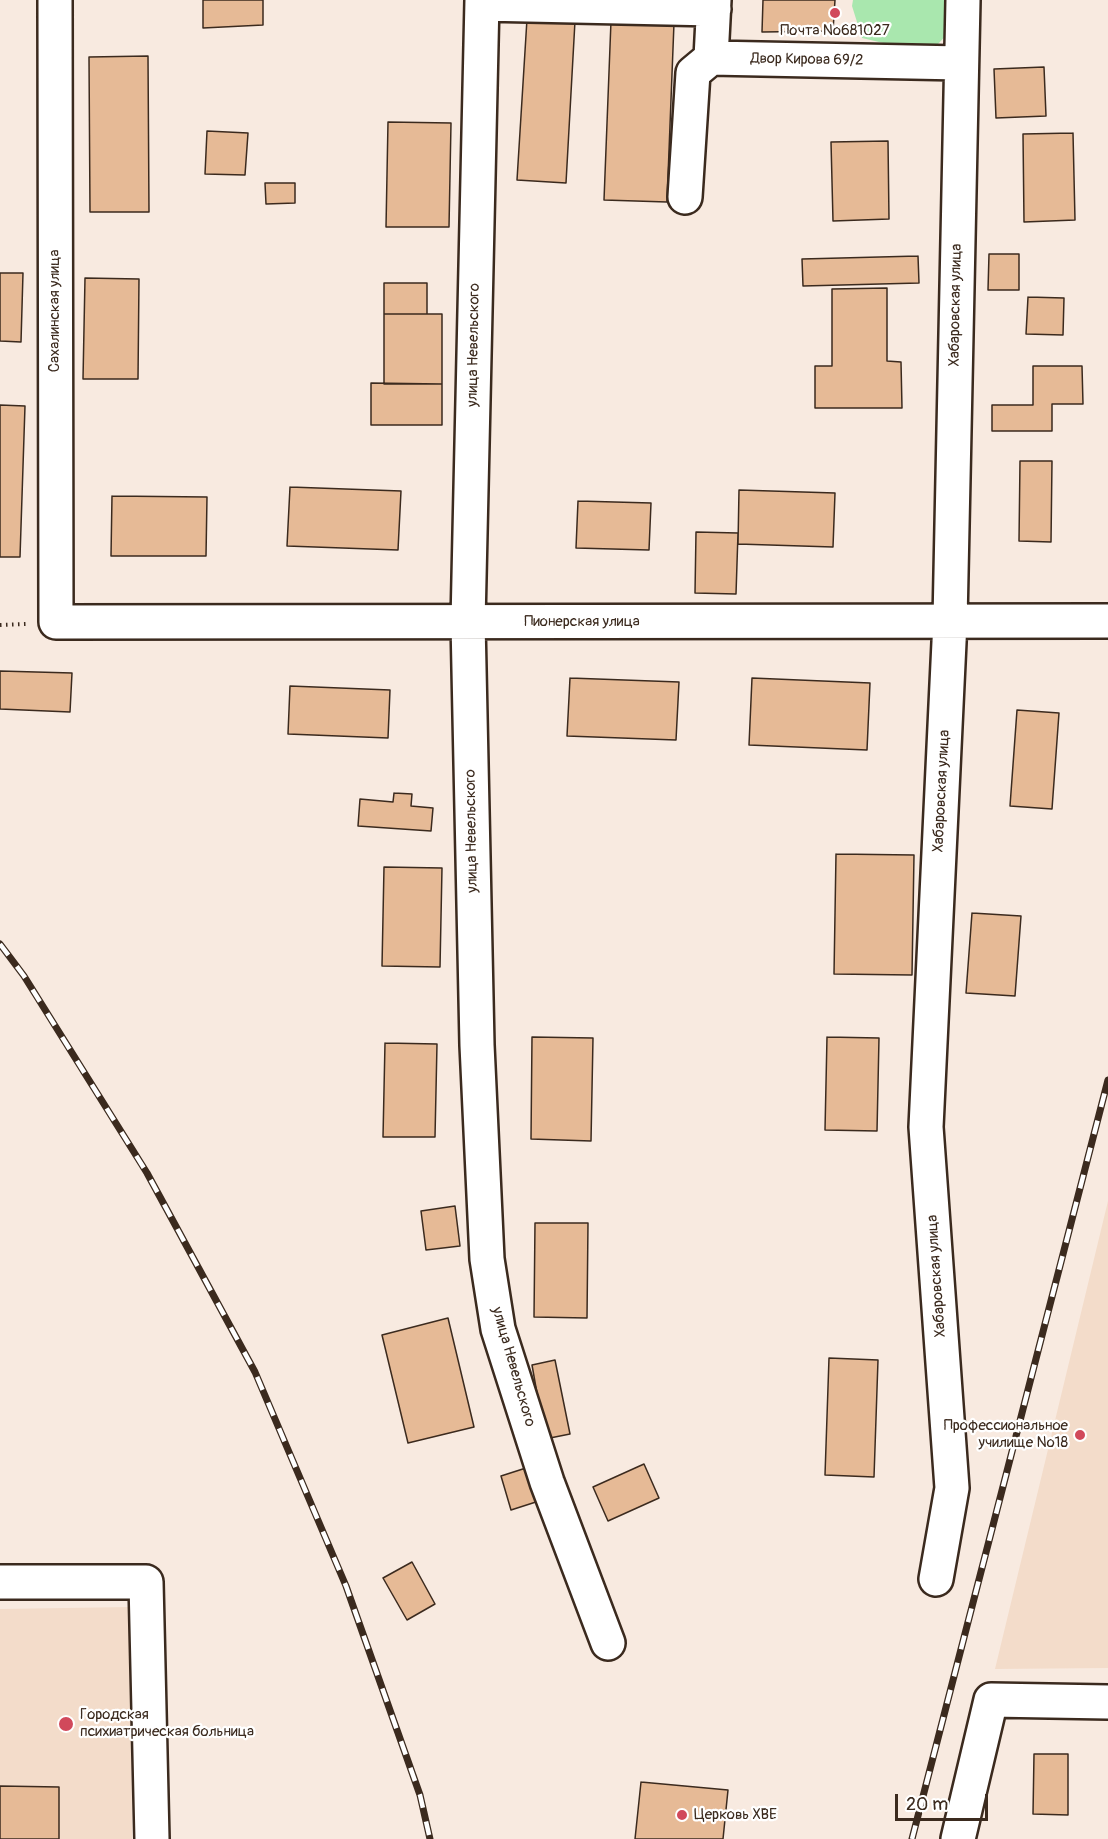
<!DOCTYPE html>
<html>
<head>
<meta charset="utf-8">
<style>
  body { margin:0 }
  #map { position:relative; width:1108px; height:1839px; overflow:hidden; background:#f8eae0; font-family:Pangolin,sans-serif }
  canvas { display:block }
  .scale { position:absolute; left:895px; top:1794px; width:93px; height:27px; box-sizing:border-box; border:3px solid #3b2a1e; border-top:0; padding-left:8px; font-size:18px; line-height:21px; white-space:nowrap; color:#3b2a1e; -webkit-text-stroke:4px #fff; paint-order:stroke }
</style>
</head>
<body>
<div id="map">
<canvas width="1108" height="1839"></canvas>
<div class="scale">20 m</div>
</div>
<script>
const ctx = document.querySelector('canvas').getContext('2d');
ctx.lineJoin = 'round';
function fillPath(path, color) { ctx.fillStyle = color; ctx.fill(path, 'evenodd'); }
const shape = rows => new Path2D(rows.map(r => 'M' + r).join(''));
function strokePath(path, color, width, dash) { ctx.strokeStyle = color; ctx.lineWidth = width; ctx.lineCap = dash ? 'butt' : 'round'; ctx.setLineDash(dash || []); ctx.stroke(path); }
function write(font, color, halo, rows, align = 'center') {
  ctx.font = font + ' Pangolin,sans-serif'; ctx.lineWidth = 4.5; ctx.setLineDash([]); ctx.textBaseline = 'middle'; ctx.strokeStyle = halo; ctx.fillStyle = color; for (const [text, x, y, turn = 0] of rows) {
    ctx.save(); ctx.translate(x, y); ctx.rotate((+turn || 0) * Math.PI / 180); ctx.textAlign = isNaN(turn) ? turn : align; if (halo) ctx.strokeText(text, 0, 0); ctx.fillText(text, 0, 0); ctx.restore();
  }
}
fillPath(shape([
  [1108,1201,1108,1668,995,1669],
  [131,1607,132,1839,0,1839,0,1609]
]), '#f3dcca');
fillPath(shape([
  [853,0,952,0,952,29,938,44,905,48,862,38,852,6]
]), '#a9e7ae');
const building = shape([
  [203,0,263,0,263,25,203,28,203,0],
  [763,0,835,0,833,31,762,32,763,0],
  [527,19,575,21,566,183,517,180,527,19],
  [611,21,674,23,667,202,604,200,611,21],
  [148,56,149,212,90,212,89,57,148,56],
  [1044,67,1046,116,996,118,994,69,1044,67],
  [388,122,451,123,449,227,386,227,388,122],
  [207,131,248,133,245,175,205,174,207,131],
  [1073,133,1075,220,1024,222,1023,134,1073,133],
  [888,141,889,219,833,221,831,142,888,141],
  [265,183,295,183,295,203,266,204,265,183],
  [989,254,1019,254,1019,290,988,290,989,254],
  [918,256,919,283,803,286,802,259,918,256],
  [0,273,23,273,21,342,0,341,0,273],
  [85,278,139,279,138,379,83,379,85,278],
  [384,283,427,283,427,314,384,314,384,283],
  [887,288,887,361,901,362,902,408,815,408,815,366,832,366,832,289,887,288],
  [1028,297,1064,298,1063,335,1026,334,1028,297],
  [384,314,442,314,442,384,384,384,384,314],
  [1033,366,1082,366,1083,404,1052,404,1052,431,992,431,992,405,1033,405,1033,366],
  [371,383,442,384,442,425,371,425,371,383],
  [0,405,25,406,20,557,0,557,0,405],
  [1020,461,1052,461,1051,542,1019,541,1020,461],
  [290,487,401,491,398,550,287,546,290,487],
  [739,490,835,493,833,547,738,544,739,490],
  [112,496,207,497,206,556,111,556,112,496],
  [578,501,651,503,649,550,576,548,578,501],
  [696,532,738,533,736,594,695,593,696,532],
  [0,671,72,673,70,712,0,709,0,671],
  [570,678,679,682,676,740,567,736,570,678],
  [752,678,870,683,867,750,749,745,752,678],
  [290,686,390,690,388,738,288,734,290,686],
  [1017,710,1059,713,1052,809,1010,806,1017,710],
  [394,793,412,794,411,806,433,808,431,831,358,826,360,799,393,802,394,793],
  [836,854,914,855,912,975,834,974,836,854],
  [384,867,442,868,440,967,382,966,384,867],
  [972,913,1021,916,1015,996,966,993,972,913],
  [532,1037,593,1038,591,1141,531,1139,532,1037],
  [827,1037,879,1038,877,1131,825,1130,827,1037],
  [385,1043,437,1044,435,1137,383,1137,385,1043],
  [455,1206,460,1246,426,1250,421,1211,455,1206],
  [535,1223,588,1223,587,1318,534,1317,535,1223],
  [448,1318,474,1427,408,1443,382,1335,448,1318],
  [829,1358,878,1360,874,1477,825,1475,829,1358],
  [555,1360,570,1434,545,1439,528,1401,538,1399,532,1365,555,1360],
  [644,1464,659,1498,608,1521,593,1487,644,1464],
  [529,1467,539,1501,511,1510,501,1476,529,1467],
  [412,1562,435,1604,407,1620,383,1578,412,1562],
  [1034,1754,1068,1754,1068,1815,1033,1814,1034,1754],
  [641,1782,728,1790,723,1839,635,1839,641,1782],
  [0,1786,59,1787,59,1839,0,1839,0,1786]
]);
fillPath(building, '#e6ba96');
strokePath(building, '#3b2a1e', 1.5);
const minor = shape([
  [55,0,56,622,1108,621],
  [482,0,468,622,477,1045,487,1259,498,1329,547,1482,608,1643],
  [714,0,711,58,961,63],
  [482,4,714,9],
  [685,197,693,73,711,58],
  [936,1579,952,1488,926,1127,950,621,963,0],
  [0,1582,146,1582,152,1839],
  [958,1839,991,1700,1108,1702]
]);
strokePath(minor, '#3b2a1e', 38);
strokePath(shape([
  [0,625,26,624]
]), '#3b2a1e', 4, [1.5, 4.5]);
strokePath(minor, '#fff', 33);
const rail = shape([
  [0,944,24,976,147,1173,255,1372,346,1586,420,1795,430,1839],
  [912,1839,1108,1080]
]);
strokePath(rail, '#3b2a1e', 7);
strokePath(rail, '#fff', 4.5, [14]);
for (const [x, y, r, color] of [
  [835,13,6,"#d1495b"],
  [1080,1435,6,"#d1495b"],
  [66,1724,8,"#d1495b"],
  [682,1815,6,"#d1495b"]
]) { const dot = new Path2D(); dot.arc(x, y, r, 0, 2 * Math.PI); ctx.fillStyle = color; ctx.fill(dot); strokePath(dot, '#fff', 2); }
write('15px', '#3b2a1e', '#fff', [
  ["Почта №681027",835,31,"center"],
  ["Профессиональное",1068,1426,"right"],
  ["училище №18",1068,1443,"right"],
  ["Городская",80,1715],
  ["психиатрическая больница",80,1732],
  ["Церковь ХВЕ",694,1815]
], 'left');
write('15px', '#3b2a1e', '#fff', [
  ["Двор Кирова 69/2",807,60,1],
  ["Хабаровская улица",956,305,-89],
  ["Сахалинская улица",55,311,-90],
  ["улица Невельского",474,345,-89],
  ["Пионерская улица",582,622],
  ["Хабаровская улица",942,791,-87],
  ["улица Невельского",472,831,-91],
  ["Хабаровская улица",937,1276,-94],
  ["улица Невельского",513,1367,74]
]);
</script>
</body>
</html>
